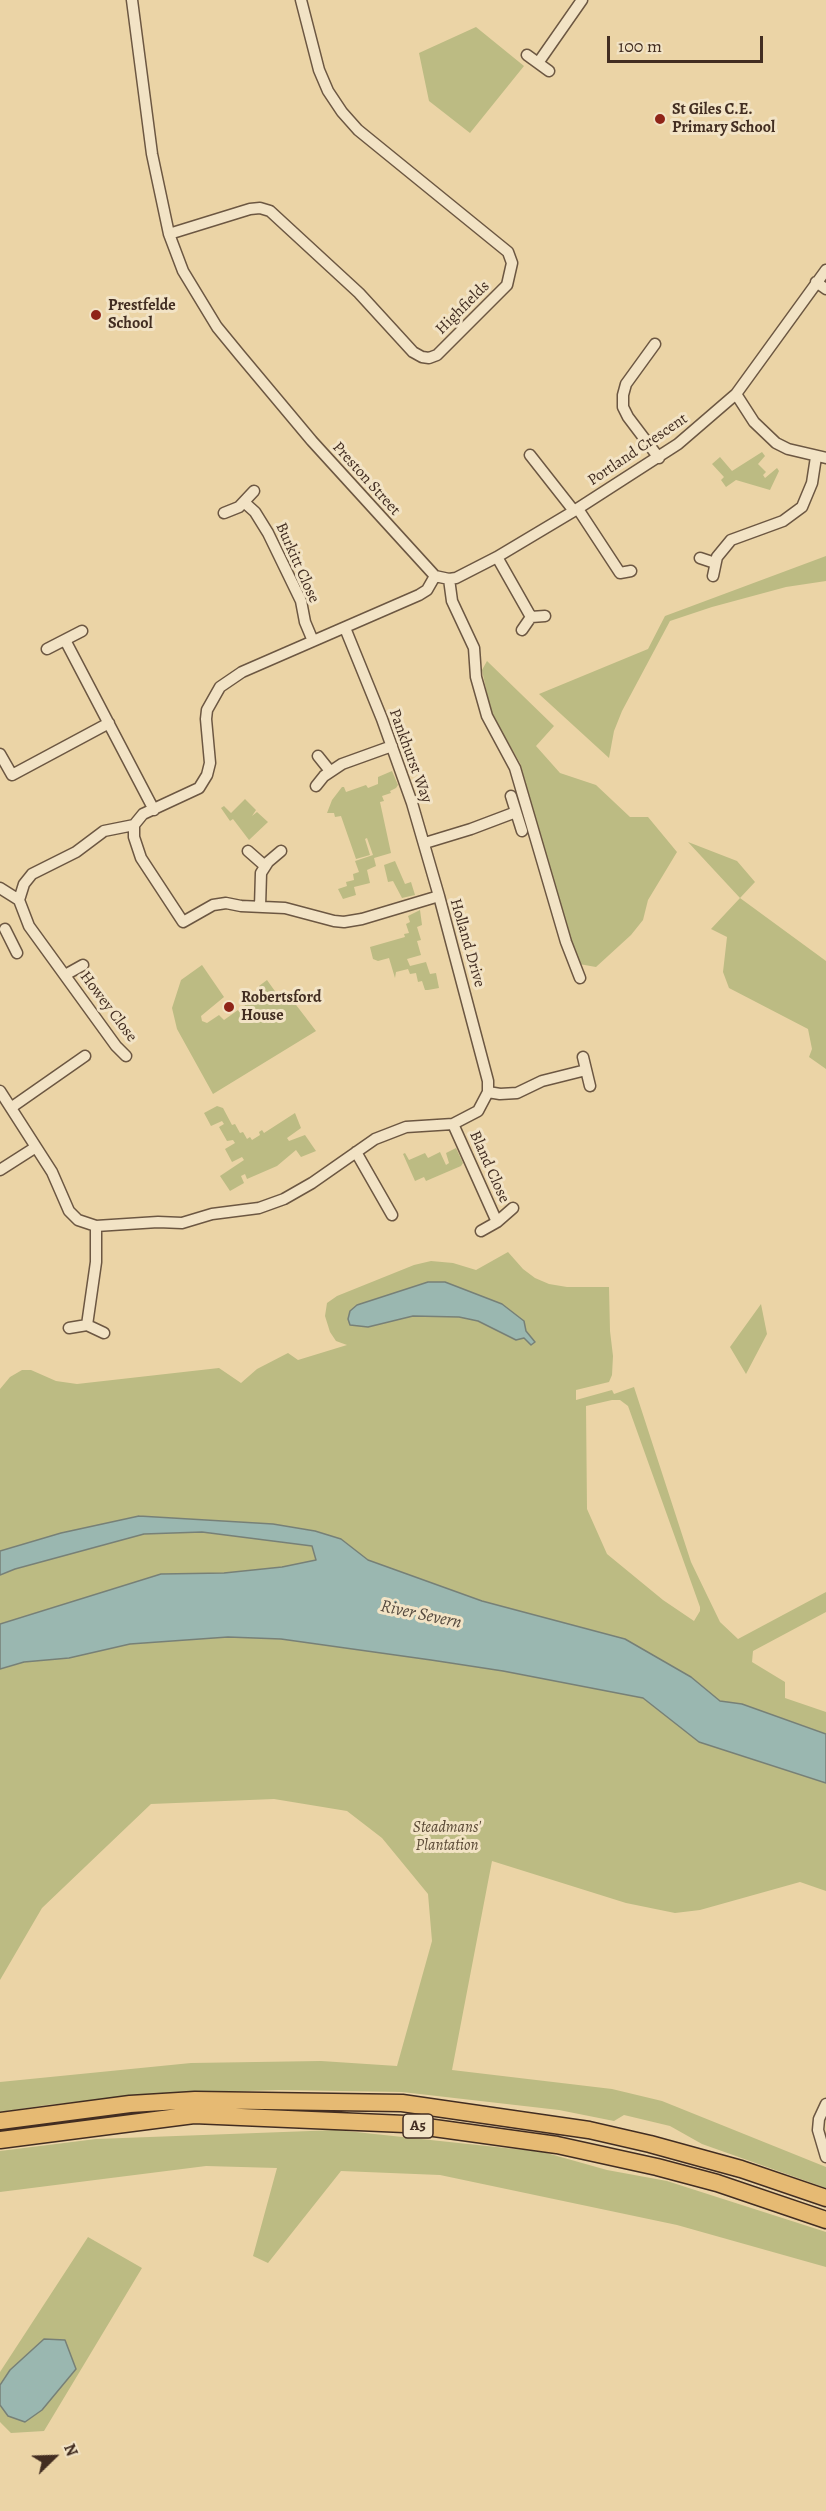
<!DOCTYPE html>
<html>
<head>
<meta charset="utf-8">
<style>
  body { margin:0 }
  #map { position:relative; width:826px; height:2511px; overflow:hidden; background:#ebd4a6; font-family:Alegreya,serif }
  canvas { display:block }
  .north { position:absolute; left:24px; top:2427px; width:60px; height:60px; -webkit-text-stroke:4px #f2e3c5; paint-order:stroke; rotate:67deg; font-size:16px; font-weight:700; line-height:24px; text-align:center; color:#422d21 }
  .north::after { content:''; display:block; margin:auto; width:21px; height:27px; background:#422d21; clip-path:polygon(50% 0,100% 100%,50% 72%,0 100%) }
  .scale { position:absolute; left:607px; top:36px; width:156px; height:27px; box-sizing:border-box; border:3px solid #422d21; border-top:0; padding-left:8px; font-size:18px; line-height:21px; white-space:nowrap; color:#422d21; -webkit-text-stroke:4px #f2e3c5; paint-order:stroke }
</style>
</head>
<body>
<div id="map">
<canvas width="826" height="2511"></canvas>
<div class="north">N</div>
<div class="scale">100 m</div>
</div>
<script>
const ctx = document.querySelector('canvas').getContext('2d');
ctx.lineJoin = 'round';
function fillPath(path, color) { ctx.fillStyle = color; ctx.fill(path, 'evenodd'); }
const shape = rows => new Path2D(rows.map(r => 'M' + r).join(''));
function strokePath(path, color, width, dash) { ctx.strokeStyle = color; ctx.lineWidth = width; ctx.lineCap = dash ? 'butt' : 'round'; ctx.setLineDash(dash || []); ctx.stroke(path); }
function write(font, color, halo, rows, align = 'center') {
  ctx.font = font + ' Alegreya,serif'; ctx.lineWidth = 6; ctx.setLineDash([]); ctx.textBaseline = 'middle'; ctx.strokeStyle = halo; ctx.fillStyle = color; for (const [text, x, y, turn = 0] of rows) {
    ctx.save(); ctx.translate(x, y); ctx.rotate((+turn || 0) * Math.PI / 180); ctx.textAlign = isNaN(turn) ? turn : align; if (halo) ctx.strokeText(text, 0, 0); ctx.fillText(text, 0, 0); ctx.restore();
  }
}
fillPath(shape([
  [476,27,524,66,470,133,429,101,419,53],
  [762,452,765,456,758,464,766,472,763,475,765,478,777,468,779,471,770,490,736,480,726,487,721,480,724,477,712,464,720,457,732,471],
  [826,556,826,581,786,587,712,607,670,621,622,711,614,731,609,758,539,694,648,649,665,616],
  [487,661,554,726,536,746,560,773,596,785,630,817,648,817,677,852,648,900,643,920,631,935,596,967,579,964,558,903,520,763,491,713,482,670],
  [392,771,398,785,396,788,390,791,391,793,382,796,384,801,380,802,391,853,374,858,376,866,367,870,370,883,354,887,356,895,343,899,338,889,347,886,346,882,354,880,353,874,359,872,355,861,373,855,367,838,365,839,370,855,356,859,341,816,335,817,334,813,327,813,332,800,342,787,344,787,346,792,366,785,368,788,378,784,378,777],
  [245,799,256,810,252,816,257,812,268,822,249,840,233,819,230,821,221,808,224,806,231,813],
  [688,842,737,861,755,882,740,898,826,961,826,1069,809,1057,812,1049,808,1029,729,988,723,972,727,937,711,929,740,898],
  [395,861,405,884,411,882,415,895,402,898,393,881,388,882,384,865],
  [420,910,422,925,417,927,421,940,417,941,421,955,407,959,410,966,426,962,430,974,436,973,439,988,428,990,425,990,422,981,418,982,416,973,410,974,408,969,396,972,395,978,389,958,378,961,373,959,370,947,405,937,404,934,409,933,406,924,410,922,408,916],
  [202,965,224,997,201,1016,202,1021,207,1023,219,1015,224,1020,238,1010,244,1018,250,1013,243,1003,260,989,259,986,267,980,282,1001,290,997,316,1031,213,1094,177,1029,172,1008,181,980],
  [217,1106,223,1108,232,1125,235,1124,240,1133,243,1132,247,1139,250,1137,252,1140,260,1135,259,1132,262,1130,264,1133,295,1113,301,1128,287,1138,289,1141,305,1135,316,1151,301,1157,296,1150,277,1166,247,1179,245,1174,241,1176,244,1183,230,1191,220,1176,244,1160,242,1157,232,1162,225,1149,235,1143,233,1140,227,1141,219,1127,224,1124,222,1121,211,1126,204,1113],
  [456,1148,463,1163,461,1166,426,1181,424,1177,415,1181,403,1154,405,1153,409,1160,425,1153,428,1158,440,1152,446,1165,449,1163,446,1153],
  [508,1252,523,1269,535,1278,549,1284,567,1287,609,1287,610,1331,613,1356,612,1375,609,1382,576,1390,576,1400,612,1390,614,1394,634,1387,691,1562,720,1622,738,1639,826,1592,826,1612,753,1651,752,1662,785,1682,785,1698,826,1712,826,1734,742,1704,720,1701,691,1677,625,1639,482,1601,368,1560,341,1539,315,1531,273,1524,139,1516,61,1533,0,1551,0,1389,10,1377,22,1370,31,1370,56,1381,77,1384,219,1368,241,1383,257,1369,288,1353,298,1360,347,1345,336,1341,330,1332,325,1316,327,1303,337,1296,414,1265,431,1261,453,1263,476,1270],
  [445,1282,502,1304,478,1321,459,1317,413,1316,368,1327,348,1319,350,1311,357,1305],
  [612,1400,620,1400,628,1406,700,1607,700,1611,694,1621,663,1600,607,1554,587,1509,586,1406],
  [761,1304,767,1334,746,1374,730,1347],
  [202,1532,312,1546,316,1560,282,1567,224,1573,161,1574,0,1624,0,1575,15,1569,144,1534],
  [228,1637,281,1639,431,1660,503,1671,643,1698,699,1742,826,1783,826,1891,800,1882,700,1910,675,1913,626,1903,492,1861,452,2070,612,2089,662,2101,826,2167,826,2188,702,2144,670,2126,624,2115,614,2121,559,2110,402,2092,279,2090,156,2094,47,2105,0,2112,0,2082,191,2063,321,2061,397,2066,432,1941,428,1894,382,1838,347,1811,274,1799,151,1804,42,1908,0,1980,0,1669,24,1662,69,1658,130,1644],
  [337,2130,543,2152,607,2170,667,2181,826,2232,826,2267,677,2225,440,2175,341,2171,268,2263,253,2256,277,2168,206,2166,0,2192,0,2151,96,2139],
  [88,2237,142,2268,44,2431,11,2433,0,2422,0,2405,8,2416,42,2410,76,2369,10,2370,0,2385,0,2372]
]), '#bcbb83');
const water = shape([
  [428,1282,445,1282,502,1304,524,1321,526,1331,535,1342,531,1345,524,1338,516,1340,478,1321,459,1317,413,1316,368,1327,350,1325,348,1319,350,1311,357,1305,428,1282],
  [139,1516,273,1524,315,1531,341,1539,368,1560,482,1601,625,1639,691,1677,720,1701,742,1704,826,1734,826,1783,699,1742,643,1698,503,1671,431,1660,281,1639,228,1637,130,1644,69,1658,24,1662,0,1669,0,1624,161,1574,224,1573,282,1567,316,1560,312,1546,202,1532,144,1534,15,1569,0,1575,0,1551,61,1533,139,1516],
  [44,2339,65,2340,76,2369,42,2410,25,2422,8,2416,0,2405,0,2385,10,2370,44,2339]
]);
fillPath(water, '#9ab7b0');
strokePath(water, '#778077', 1.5);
const minor = shape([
  [132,0,152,154,169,234,183,271,217,327,240,355,312,441,435,576,449,579,456,578,497,557,574,511,678,444,736,394,826,270],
  [527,55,549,71],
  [538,63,582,0],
  [169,234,250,209,260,208,270,211,359,293,413,352,422,357,429,358,437,355,507,285,512,263,508,252,358,130,342,112,328,91,319,70,301,0],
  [816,282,826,289],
  [655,344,626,384,623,395,623,407,628,417,659,458],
  [736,394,754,422,776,443,788,449,826,458],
  [530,455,574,511],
  [245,503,255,512,268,533,301,601,305,622,313,641],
  [578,509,620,573,631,571],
  [224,513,239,507,254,491],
  [497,557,531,617],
  [700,558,715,563],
  [713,576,717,557,731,540,783,521,802,507,812,483,816,457],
  [449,579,452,601,474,648,476,677,487,716,515,768,566,942,580,978],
  [345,628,382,719,412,803,439,896],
  [522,630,531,617,545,616],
  [65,640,154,810],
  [47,649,82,631],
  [0,754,12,775,109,723],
  [318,756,330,771],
  [316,786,324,776,342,764,392,746],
  [511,796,522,831],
  [425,843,471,829,516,812],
  [248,851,265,866],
  [0,888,19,900],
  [260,907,261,873,268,862,281,851],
  [5,929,17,953],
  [65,975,83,965],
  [126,1056,116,1046,29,926,19,900,24,884,32,874,76,852,104,831,134,825],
  [583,1057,590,1086],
  [0,1091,52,1172,69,1211,78,1220,96,1226,158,1222,182,1223,212,1214,259,1208,284,1199,312,1183,375,1139,406,1127,453,1124,478,1111,488,1092,488,1081,439,896,362,919,344,922,334,921,285,908,241,906,226,903,213,905,183,922,141,858,134,837,134,825,143,814,199,788,207,775,210,763,206,719,207,710,220,687,242,672,419,595,427,590,435,576],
  [488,1092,500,1094,517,1093,542,1081,586,1070],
  [12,1107,85,1056],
  [453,1124,497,1222],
  [356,1152,392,1215],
  [0,1170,36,1147],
  [481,1231,497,1222,513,1208],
  [87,1325,96,1262,96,1226],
  [69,1328,87,1325,104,1333],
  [826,2104,819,2119,818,2130,826,2157]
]);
const trunk = shape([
  [0,2121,130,2104,195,2100,402,2103,589,2130,650,2144,741,2169,826,2198],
  [0,2140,194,2115,405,2124,557,2145,657,2167,717,2183,826,2220]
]);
strokePath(minor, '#6c5742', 13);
strokePath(trunk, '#422d21', 19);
strokePath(minor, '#f2e3c5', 10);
strokePath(trunk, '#e6ba73', 16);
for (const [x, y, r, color] of [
  [660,119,6,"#8f2418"],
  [96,315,6,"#8f2418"],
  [229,1007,6,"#8f2418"]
]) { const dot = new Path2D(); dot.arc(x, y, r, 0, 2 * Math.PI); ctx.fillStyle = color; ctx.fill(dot); strokePath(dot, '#f2e3c5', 2); }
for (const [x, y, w] of [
  [418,2126,30]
]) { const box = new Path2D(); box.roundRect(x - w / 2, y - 12, w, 24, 4.5); ctx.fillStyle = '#f2e3c5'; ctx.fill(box); strokePath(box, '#422d21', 1.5); }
write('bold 15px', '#422d21', null, [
  ["A5",418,2126]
]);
write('bold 16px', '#422d21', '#f2e3c5', [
  ["St Giles C.E.",672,110],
  ["Primary School",672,128],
  ["Prestfelde",108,306],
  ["School",108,324],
  ["Robertsford",241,998],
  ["House",241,1016]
], 'left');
write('16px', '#422d21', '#f2e3c5', [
  ["Highfields",463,308,-45],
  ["Portland Crescent",638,450,-34],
  ["Preston Street",366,479,48],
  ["Burkitt Close",297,563,66],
  ["Pankhurst Way",410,756,70],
  ["Holland Drive",467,943,74],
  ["Howey Close",108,1007,53],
  ["Bland Close",489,1167,66]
]);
write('italic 16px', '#5a4935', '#f2e3c5', [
  ["Steadmans'",447,1828],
  ["Plantation",447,1846]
]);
write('italic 18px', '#54493e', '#f2e3c5', [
  ["River Severn",421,1615,12]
]);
</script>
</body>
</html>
